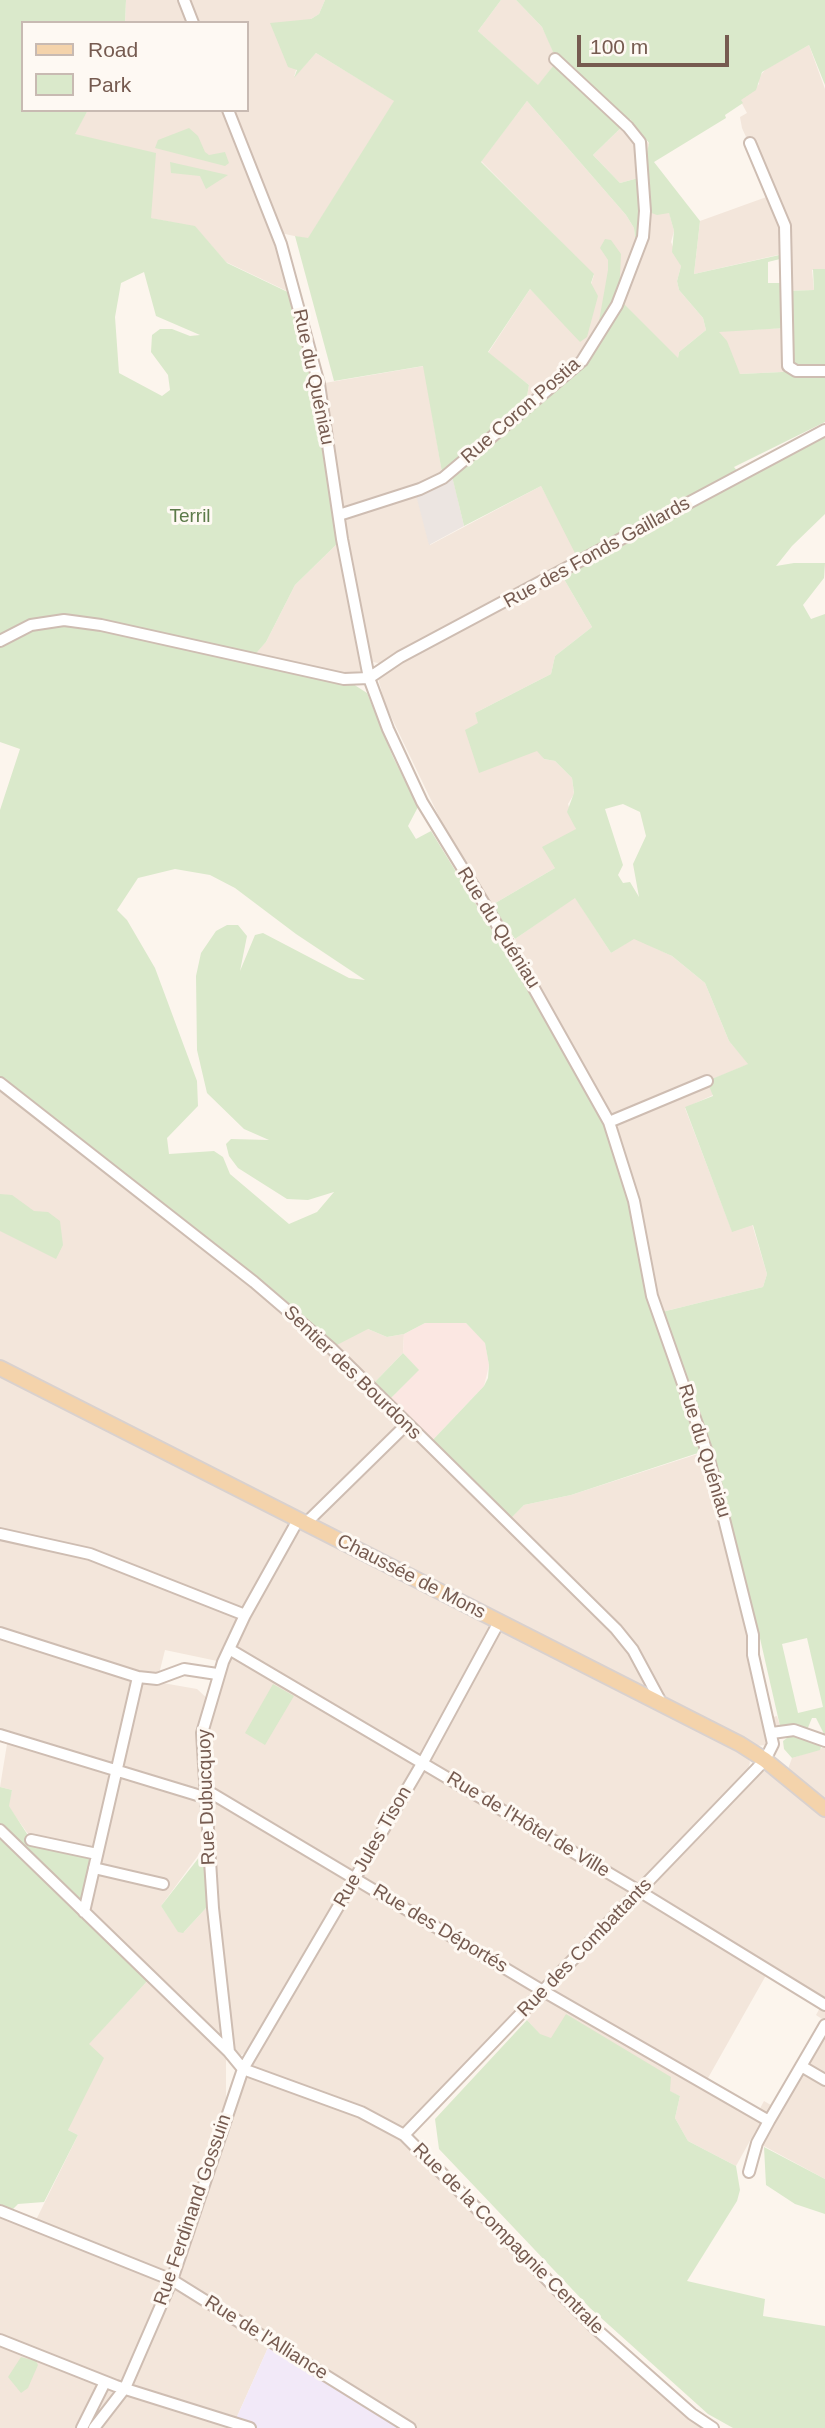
<!DOCTYPE html>
<html>
<head>
<meta charset="utf-8">
<style>
  body { margin:0 }
  #map { position:relative; width:825px; height:2428px; overflow:hidden; background:#fcf5ed; font-family:Helvetica,sans-serif }
  canvas { display:block }
  .legend { position:absolute; left:21px; top:21px; width:228px; height:91px; box-sizing:border-box; background:#fef9f3; border:2px solid #c8bab2; margin:0; padding:9px 12px; list-style:none; font-size:21px; color:#765b50 }
  .legend li { display:flex; align-items:center; gap:14px; height:35px }
  .legend b { width:35px; border:2px solid #c8bab2 }
  .scale { position:absolute; left:577px; top:35px; width:152px; height:32px; box-sizing:border-box; border:4px solid #765b50; border-top:0; padding-left:9px; font-size:21px; line-height:24px; white-space:nowrap; color:#765b50; -webkit-text-stroke:5px #fef9f3; paint-order:stroke }
</style>
</head>
<body>
<div id="map">
<canvas width="825" height="2428"></canvas>
<ul class="legend">
<li><b style="height:9px;background:#f4d3ab"></b>Road</li>
<li><b style="height:19px;background:#dae9cb"></b>Park</li>
</ul>
<div class="scale">100 m</div>
</div>
<script>
const ctx = document.querySelector('canvas').getContext('2d');
ctx.lineJoin = 'round';
function fillPath(path, color) { ctx.fillStyle = color; ctx.fill(path, 'evenodd'); }
const shape = rows => new Path2D(rows.map(r => 'M' + r).join(''));
function strokePath(path, color, width, dash) { ctx.strokeStyle = color; ctx.lineWidth = width; ctx.lineCap = dash ? 'butt' : 'round'; ctx.setLineDash(dash || []); ctx.stroke(path); }
function write(font, color, halo, rows, align = 'center') {
  ctx.font = font + ' Helvetica,sans-serif'; ctx.lineWidth = 6; ctx.setLineDash([]); ctx.textBaseline = 'middle'; ctx.strokeStyle = halo; ctx.fillStyle = color; for (const [text, x, y, turn = 0] of rows) {
    ctx.save(); ctx.translate(x, y); ctx.rotate((+turn || 0) * Math.PI / 180); ctx.textAlign = isNaN(turn) ? turn : align; if (halo) ctx.strokeText(text, 0, 0); ctx.fillText(text, 0, 0); ctx.restore();
  }
}
fillPath(shape([
  [126,0,325,0,319,14,311,19,294,77,316,53,395,101,308,239,276,232,293,294,226,262,195,227,150,218,74,134,88,110,247,110,247,23,125,23],
  [501,0,516,0,542,27,547,37,557,61,538,86,478,31],
  [809,45,825,89,825,269,812,270,814,290,784,291,782,254,694,274,700,221,772,195,742,128,740,117,747,113,740,100,759,84,758,78,766,69],
  [527,101,626,215,634,228,636,244,645,211,669,212,674,231,671,242,681,266,677,281,679,290,703,318,706,330,679,352,678,358,582,361,526,402,529,385,488,353,530,289,575,333,594,275,481,161],
  [630,119,649,144,642,177,620,183,593,155],
  [787,328,791,370,782,372,740,374,718,331],
  [424,366,443,478,430,545,541,486,577,553,580,563,561,574,592,627,555,656,551,674,475,713,479,723,538,750,544,759,555,761,572,778,574,794,568,804,576,829,555,868,492,905,443,825,385,704,378,678,383,664,373,662,371,657,363,659,363,671,353,677,249,660,266,642,295,585,342,539,319,384],
  [575,897,611,953,634,938,672,956,705,983,729,1041,749,1064,708,1081,713,1095,685,1108,732,1231,752,1224,767,1274,763,1287,658,1313,639,1225,585,1074,515,939],
  [0,1083,368,1329,387,1337,404,1334,403,1353,370,1387,507,1521,524,1505,571,1495,707,1451,769,1718,777,1716,780,1726,767,1730,766,1745,756,1746,746,1755,750,1762,748,1770,753,1775,764,1771,810,1805,788,1769,792,1758,825,1747,825,2021,816,2015,822,2004,769,1970,708,2078,700,2083,757,2114,764,2101,776,2108,825,2025,825,2179,751,2139,736,2166,688,2141,675,2118,680,2096,540,2035,522,2014,404,2135,596,2329,713,2428,406,2428,271,2341,235,2421,250,2428,0,2428,0,2211,34,2224,78,2135,68,2130,88,2044,151,1977,84,1912,8,1806,12,1790,0,1787,8,1738,0,1735],
  [165,1650,222,1662,209,1700,197,1689,157,1682],
  [200,1853,213,1908,207,1907,184,1932,179,1932,161,1906],
  [213,2032,240,2056,248,2051,231,2103,226,2101,226,2058,207,2039]
]), '#f3e6db');
fillPath(shape([
  [425,1323,466,1323,485,1342,489,1365,484,1386,428,1445,385,1404,418,1370,403,1353,404,1334]
]), '#fbe7e2');
fillPath(shape([
  [451,471,464,526,429,545,415,491]
]), '#ece5e1');
fillPath(shape([
  [271,2341,406,2428,250,2428,235,2421]
]), '#f2e9f8');
fillPath(shape([
  [0,0,126,0,125,23,23,23,23,110,88,110,75,134,156,153,151,218,195,226,227,263,296,296,304,324,342,539,295,585,266,642,250,660,353,681,353,684,367,693,393,757,418,807,408,826,416,839,431,831,515,968,585,1074,609,1122,658,1313,763,1287,767,1274,753,1225,732,1232,685,1107,713,1096,707,1081,748,1064,729,1041,705,983,672,956,634,939,611,953,575,898,515,939,492,905,555,868,542,847,576,829,567,812,574,793,572,778,555,761,544,759,537,751,479,773,465,730,478,723,475,713,551,674,555,656,592,627,561,574,580,563,541,486,464,526,451,472,443,478,423,366,334,381,295,236,308,238,394,101,316,53,294,78,297,70,288,67,270,23,311,19,319,14,325,0,501,0,478,31,538,85,557,61,542,27,516,0,825,0,825,85,809,45,762,72,756,90,741,100,743,103,725,115,726,118,654,162,700,221,694,274,784,254,784,258,768,262,768,283,785,283,785,291,814,290,813,269,825,269,825,422,734,467,744,479,825,437,825,514,792,546,776,566,794,563,825,563,824,578,803,605,811,619,825,614,825,1736,816,1718,812,1718,807,1730,787,1730,785,1726,780,1726,759,1634,753,1635,702,1437,698,1453,571,1495,524,1505,507,1522,428,1445,484,1386,488,1378,489,1365,485,1343,466,1323,425,1323,404,1334,387,1337,368,1329,331,1348,0,1083,0,810,20,749,0,742],
  [527,101,626,215,634,228,636,244,646,211,657,215,669,213,674,231,672,252,681,266,677,281,679,290,703,318,706,330,679,352,678,358,619,299,621,254,611,240,605,239,600,248,608,260,608,270,598,327,582,361,526,402,529,385,488,352,530,289,580,342,587,337,598,296,591,283,594,274,481,162],
  [630,119,649,143,642,177,620,183,593,155],
  [144,272,156,316,200,335,190,336,172,329,160,329,152,335,151,352,168,375,170,390,162,396,119,373,115,317,121,283],
  [786,328,790,370,782,372,740,374,727,341,719,332],
  [623,804,640,812,646,836,633,864,639,897,630,882,623,883,618,875,623,865,605,809],
  [175,869,210,875,235,888,296,934,365,980,349,978,263,933,255,935,240,971,247,936,238,925,227,925,216,931,201,953,196,976,197,1050,207,1093,244,1129,269,1140,231,1139,226,1144,229,1156,238,1168,287,1199,308,1200,334,1192,317,1212,289,1224,230,1174,223,1157,214,1151,169,1154,167,1138,198,1106,197,1081,155,968,127,920,117,910,138,878],
  [807,1638,823,1707,798,1713,782,1644],
  [189,128,198,136,205,152,209,155,225,152,229,163,225,166,155,148,158,140],
  [170,162,228,175,206,189,200,176,171,173],
  [0,1194,12,1195,34,1211,48,1212,60,1221,63,1245,56,1259,0,1231],
  [403,1353,419,1370,385,1404,370,1387],
  [273,1684,294,1696,265,1745,245,1733],
  [791,1735,805,1738,821,1747,820,1750,792,1758,784,1749,783,1741],
  [0,1787,12,1790,9,1806,31,1840,97,1854,84,1912,151,1977,89,2044,104,2058,68,2130,78,2135,44,2202,18,2204,13,2209,0,2205],
  [204,1851,213,1908,207,1907,183,1933,178,1932,161,1906],
  [566,2014,671,2077,670,2091,680,2096,675,2118,688,2141,736,2166,740,2190,737,2201,687,2281,765,2299,763,2316,825,2326,825,2428,733,2428,708,2414,590,2308,439,2149,435,2119,527,2020,540,2034,551,2038],
  [764,2147,825,2179,825,2214,795,2204,766,2185],
  [21,2357,36,2361,38,2365,28,2388,21,2393,8,2377]
]), '#dae9cb');
const minor = shape([
  [184,0,193,23],
  [228,110,281,244,319,384,342,539,369,678,388,729,422,802,513,951,609,1122,634,1201,652,1296,708,1455,753,1635,753,1655,773,1744,765,1760,404,2135],
  [750,143,785,226,788,366,796,371,825,371],
  [339,515,420,489,443,478,582,361,617,305,643,237,645,211,640,142,628,127,555,59],
  [0,641,31,625,64,620,101,625,344,679,369,678,400,657,825,430],
  [0,1083,254,1282,331,1348,616,1629,633,1650,662,1704],
  [609,1122,707,1081],
  [305,1524,406,1425],
  [0,1534,90,1554,245,1615],
  [0,1633,138,1677,157,1679,184,1669,217,1674],
  [229,1649,639,1891,825,2005],
  [772,1733,794,1730,825,1741],
  [0,1735,207,1798],
  [206,1790,543,1991,769,2121,825,2025],
  [0,1830,229,2052,243,2069],
  [31,1840,97,1854],
  [94,1868,163,1884],
  [84,1912,138,1677],
  [229,2052,213,1908,202,1733,223,1662,245,1615,298,1520],
  [801,2066,825,2080],
  [243,2069,361,2112,404,2135,596,2329,692,2414,713,2428],
  [749,2172,757,2143,769,2121],
  [0,2211,172,2280,410,2428],
  [0,2340,116,2386,250,2428],
  [82,2428,105,2382],
  [94,2428,125,2388,172,2280,243,2069,423,1762,499,1622]
]);
const major = shape([
  [0,1368,740,1744,765,1760,825,1809]
]);
strokePath(minor, '#cebdb2', 14);
strokePath(major, '#d9d1ce', 18);
strokePath(minor, '#fff', 10);
strokePath(major, '#f4d3ab', 14);
write('19px', '#765b50', '#fef9f3', [
  ["Rue du Quéniau",313,377,78],
  ["Rue Coron Postia",521,411,-41],
  ["Rue des Fonds Gaillards",597,553,-29],
  ["Rue du Quéniau",498,928,58],
  ["Sentier des Bourdons",352,1373,44],
  ["Rue du Quéniau",704,1451,73],
  ["Chaussée de Mons",411,1577,27],
  ["Rue Dubucquoy",207,1797,-92],
  ["Rue de l'Hôtel de Ville",528,1825,31],
  ["Rue Jules Tison",373,1847,-60],
  ["Rue des Déportés",440,1929,31],
  ["Rue des Combattants",585,1948,-46],
  ["Rue Ferdinand Gossuin",193,2210,-71],
  ["Rue de la Compagnie Centrale",508,2239,45],
  ["Rue de l'Alliance",266,2338,32]
]);
write('19px', '#5c7a49', '#fef9f3', [
  ["Terril",190,517]
]);
</script>
</body>
</html>
